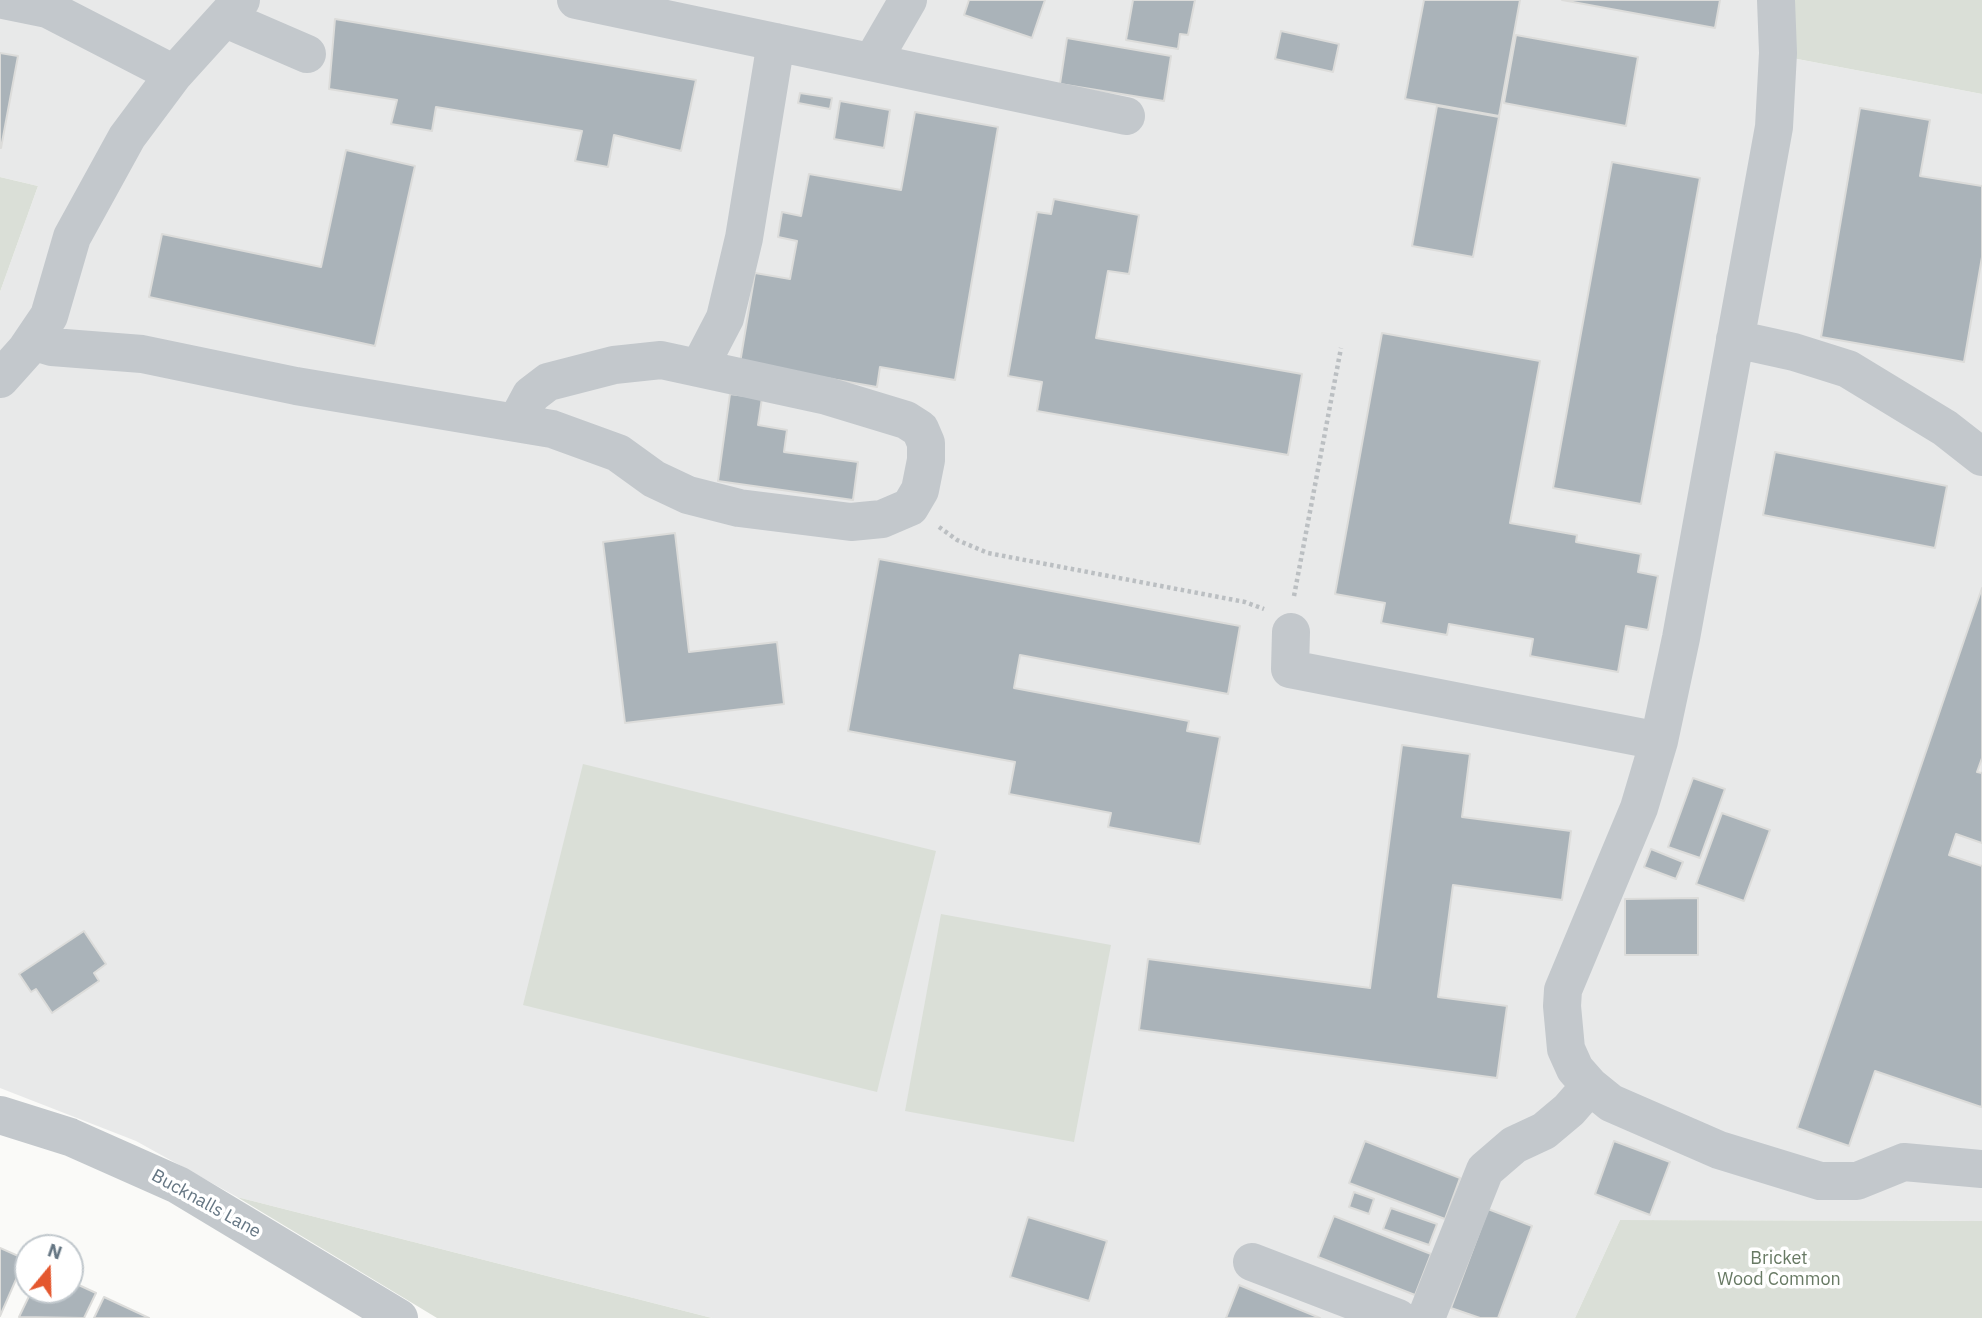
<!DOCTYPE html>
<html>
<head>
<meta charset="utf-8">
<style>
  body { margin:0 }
  #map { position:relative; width:1982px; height:1318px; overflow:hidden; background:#fafaf8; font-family:"IBM Plex Sans",sans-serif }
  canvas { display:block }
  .north { position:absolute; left:14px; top:1234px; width:70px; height:70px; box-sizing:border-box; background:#fff; border:2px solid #c1c8cd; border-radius:50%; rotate:19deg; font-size:19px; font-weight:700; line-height:28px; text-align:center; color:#657683 }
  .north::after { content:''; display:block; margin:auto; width:24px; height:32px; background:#e4572e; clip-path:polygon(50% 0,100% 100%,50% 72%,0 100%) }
</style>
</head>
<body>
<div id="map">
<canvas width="1982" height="1318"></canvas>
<div class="north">N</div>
</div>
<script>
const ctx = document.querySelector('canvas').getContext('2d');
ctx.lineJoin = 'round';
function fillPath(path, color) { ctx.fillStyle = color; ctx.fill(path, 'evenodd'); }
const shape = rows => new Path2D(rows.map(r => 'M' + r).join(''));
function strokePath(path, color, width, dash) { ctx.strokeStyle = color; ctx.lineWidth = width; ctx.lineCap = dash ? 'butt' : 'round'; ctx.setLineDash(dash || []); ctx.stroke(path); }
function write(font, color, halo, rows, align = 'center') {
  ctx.font = font + ' "IBM Plex Sans",sans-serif'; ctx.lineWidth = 7; ctx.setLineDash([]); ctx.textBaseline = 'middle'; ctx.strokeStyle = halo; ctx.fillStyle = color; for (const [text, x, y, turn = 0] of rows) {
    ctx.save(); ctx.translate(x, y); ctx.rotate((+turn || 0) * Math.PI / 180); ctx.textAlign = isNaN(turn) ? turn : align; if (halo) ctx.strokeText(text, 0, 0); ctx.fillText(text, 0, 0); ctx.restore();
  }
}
fillPath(shape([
  [0,0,1794,0,1792,58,1982,94,1982,1221,1620,1220,1575,1318,712,1318,237,1197,136,1141,0,1088,0,292,38,186,0,177]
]), '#e8e9e9');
fillPath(shape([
  [1794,0,1982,0,1982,94,1792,58],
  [0,177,38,186,0,292],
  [583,764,936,851,877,1092,523,1005],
  [941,914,1111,945,1074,1142,905,1111],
  [237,1197,712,1318,437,1318],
  [1620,1220,1982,1221,1982,1318,1575,1318]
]), '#dadfd7');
const building = shape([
  [969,0,1045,0,1032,38,964,15,969,0],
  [1133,0,1195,0,1188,35,1180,34,1178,49,1126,40,1133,0],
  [1424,0,1520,0,1499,116,1405,99,1424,0],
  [1562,0,1720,0,1715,28,1562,0],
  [335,19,696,80,681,151,614,135,608,167,575,161,582,131,436,107,432,131,391,124,397,100,329,89,335,19],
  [1281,31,1339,44,1333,72,1275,59,1281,31],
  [1516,35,1638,57,1626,126,1504,103,1516,35],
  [1067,38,1171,56,1164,101,1060,84,1067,38],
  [0,53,18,56,1,148,0,148,0,53],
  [800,93,832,98,830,109,798,103,800,93],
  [840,101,890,110,884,148,834,139,840,101],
  [1437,106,1499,117,1473,257,1412,246,1437,106],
  [1860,108,1930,120,1920,176,1982,186,1982,257,1964,362,1821,337,1860,108],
  [915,112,998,127,955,380,880,367,877,387,740,363,755,273,790,279,797,241,778,237,782,212,801,216,809,174,901,190,915,112],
  [346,150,415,166,375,346,149,297,162,234,321,267,346,150],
  [1612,162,1700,178,1641,504,1553,488,1612,162],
  [1054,199,1139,215,1129,274,1108,271,1096,338,1302,374,1288,455,1037,411,1042,382,1008,376,1037,212,1051,214,1054,199],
  [1382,333,1540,361,1510,523,1577,535,1576,542,1641,554,1638,572,1658,576,1648,630,1626,626,1618,672,1530,656,1533,639,1449,624,1447,635,1381,623,1385,603,1335,594,1382,333],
  [730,394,762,398,758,425,787,430,784,452,858,462,853,500,718,481,730,394],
  [1775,452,1947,486,1935,548,1763,515,1775,452],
  [675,533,689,652,777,642,784,704,625,723,603,542,675,533],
  [879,559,1240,626,1228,694,1020,655,1014,688,1189,721,1187,731,1220,737,1200,844,1108,827,1111,813,1009,794,1015,762,848,731,879,559],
  [1982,588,1982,758,1977,772,1982,773,1982,843,1956,834,1949,855,1982,866,1982,1105,1981,1107,1875,1071,1849,1146,1797,1128,1982,588],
  [1402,745,1470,754,1462,817,1571,831,1562,900,1453,885,1438,997,1507,1006,1497,1078,1139,1030,1148,959,1370,988,1402,745],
  [1693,778,1725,789,1700,858,1668,847,1693,778],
  [1722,813,1770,830,1744,901,1696,884,1722,813],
  [1651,849,1683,862,1676,879,1644,867,1651,849],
  [1698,898,1698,955,1625,955,1625,899,1698,898],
  [84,931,106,964,94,973,99,981,52,1013,36,989,31,992,19,974,84,931],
  [1365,1141,1460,1178,1445,1219,1349,1183,1365,1141],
  [1614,1141,1670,1162,1650,1215,1595,1194,1614,1141],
  [1354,1192,1374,1199,1369,1214,1349,1207,1354,1192],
  [1391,1208,1437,1224,1429,1245,1383,1229,1391,1208],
  [1488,1209,1532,1226,1498,1318,1480,1318,1451,1308,1488,1209],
  [1334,1216,1431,1254,1415,1295,1318,1257,1334,1216],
  [1028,1217,1107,1241,1089,1301,1010,1277,1028,1217],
  [0,1248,25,1259,0,1316,0,1248],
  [70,1281,96,1293,84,1318,19,1317,32,1290,70,1290,70,1281],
  [1239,1285,1320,1318,1226,1318,1239,1285],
  [104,1297,149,1318,94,1318,104,1297]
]);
fillPath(building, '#aab3b9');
strokePath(building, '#dcdcda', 2);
strokePath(shape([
  [939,527,957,540,988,553,1245,602,1264,609],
  [1294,596,1341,348]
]), '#bbbfc2', 4.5, [3.5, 3.5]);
strokePath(shape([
  [3,0,48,9,174,74],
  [576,0,1126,116],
  [1776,0,1778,53,1774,127,1681,638,1659,741,1639,808,1563,990,1562,1006,1566,1049,1575,1069,1590,1086,1611,1103,1719,1150,1820,1181,1857,1181,1904,1162,1982,1169],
  [226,19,307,54],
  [872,62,908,0],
  [1735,339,1794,352,1848,369,1945,428,1982,457],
  [32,341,52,347,142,354,296,386,516,423],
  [661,360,827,396,906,420,920,429,926,443,926,460,920,490,910,507,882,519,851,522,739,508,688,495,654,479,618,453,552,429,516,423,531,395,548,382,614,365,661,360],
  [699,368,725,318,744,238,776,42],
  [0,379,26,350,49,316,72,237,127,137,174,74,241,0],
  [1291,632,1290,669,1659,741],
  [0,1115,70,1137,178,1185,399,1318],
  [1252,1262,1398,1318],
  [1426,1318,1485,1170,1514,1145,1544,1131,1569,1110,1590,1086]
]), '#c3c8cc', 38);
write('18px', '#657683', '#fff', [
  ["Bucknalls Lane",206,1204,29]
]);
write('18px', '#687a64', '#fff', [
  ["Bricket",1779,1259],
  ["Wood Common",1779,1280]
]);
</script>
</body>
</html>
